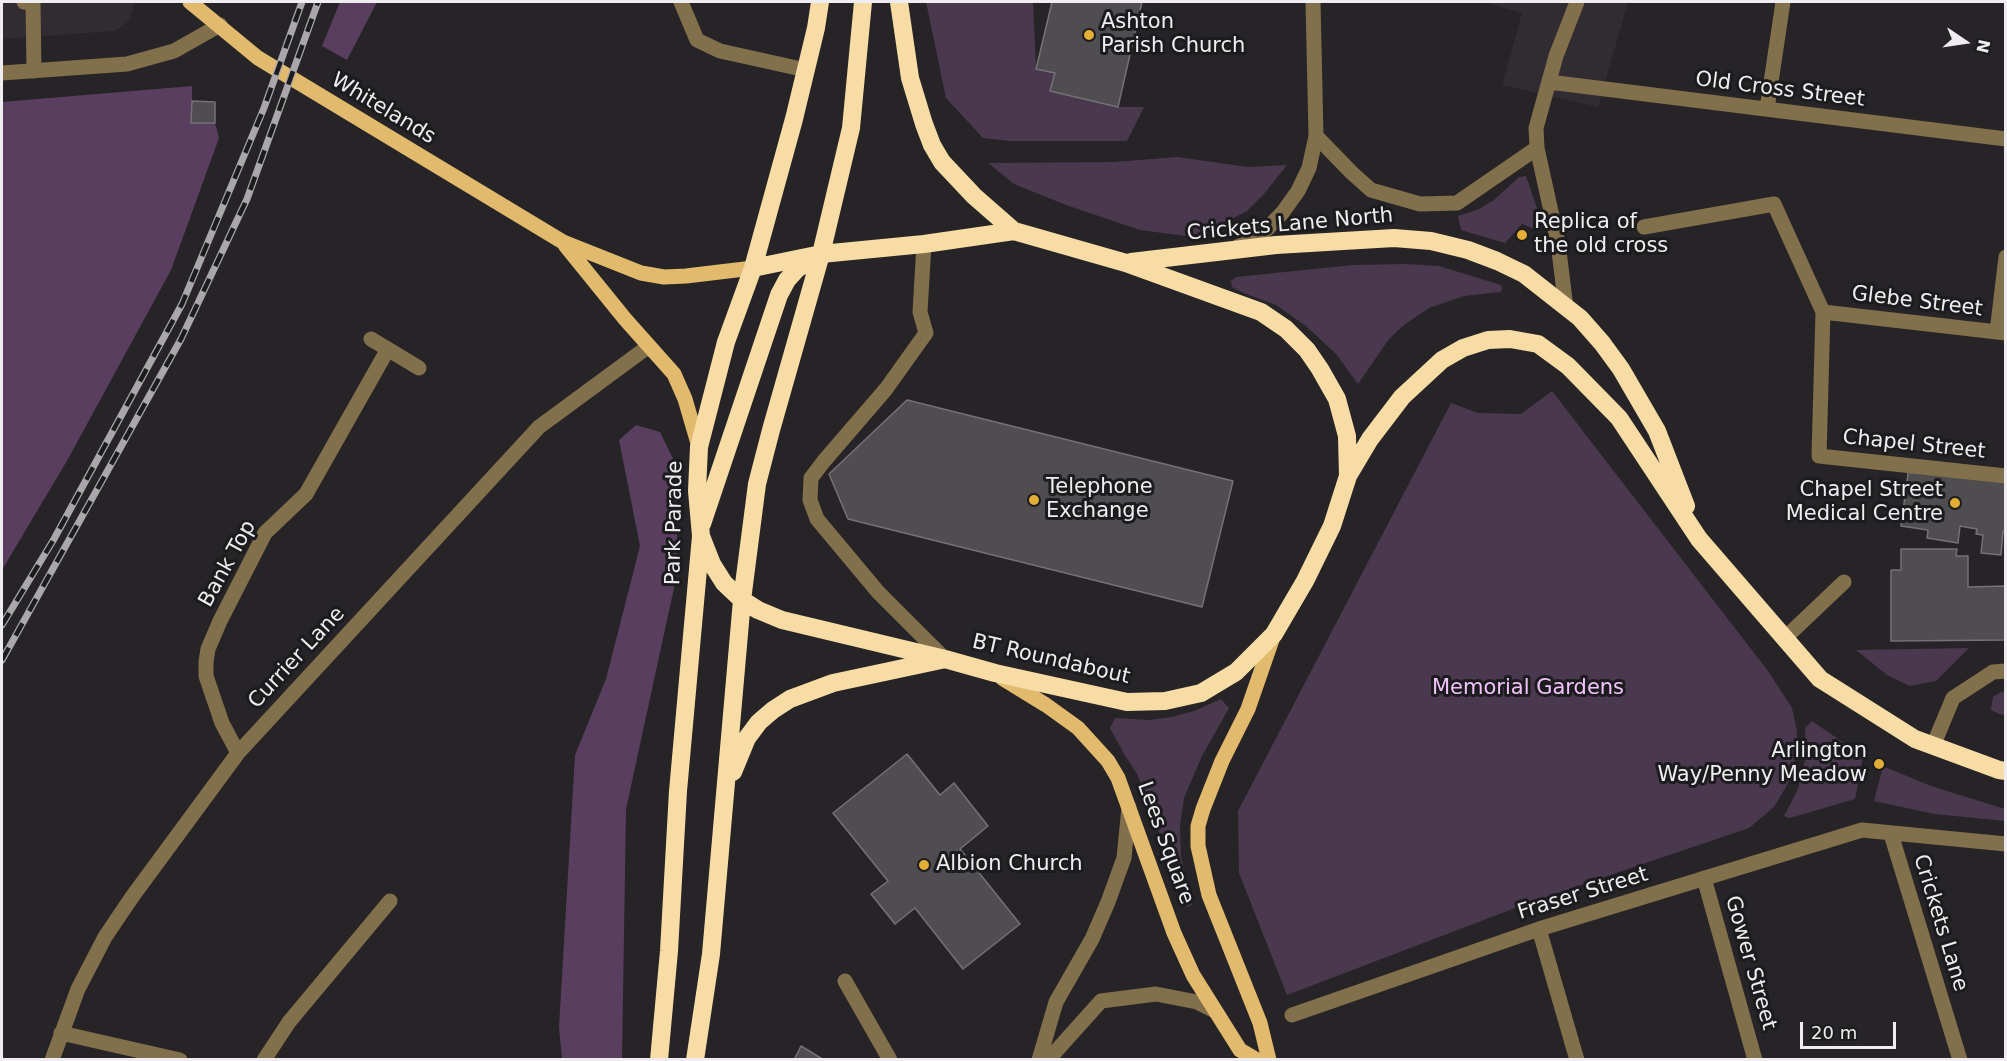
<!DOCTYPE html>
<html>
<head>
<meta charset="utf-8">
<style>
  body { margin:0 }
  #map { position:relative; width:2007px; height:1061px; overflow:hidden; background:#262426; font-family:"DejaVu Sans",sans-serif }
  canvas { display:block }
  .frame { position:absolute; inset:0; border:3px solid #efedef; pointer-events:none }
  .north { position:absolute; left:1935px; top:12px; width:60px; height:60px; -webkit-text-stroke:4px #1c1b1d; paint-order:stroke; rotate:103deg; font-size:16px; font-weight:700; line-height:24px; text-align:center; color:#efedef }
  .north::after { content:''; display:block; margin:auto; width:21px; height:27px; background:#efedef; clip-path:polygon(50% 0,100% 100%,50% 72%,0 100%) }
  .scale { position:absolute; left:1800px; top:1022px; width:96px; height:27px; box-sizing:border-box; border:3px solid #efedef; border-top:0; padding-left:8px; font-size:18px; line-height:21px; white-space:nowrap; color:#efedef; -webkit-text-stroke:4px #1c1b1d; paint-order:stroke }
</style>
</head>
<body>
<div id="map">
<canvas width="2007" height="1061"></canvas>
<div class="frame"></div>
<div class="north">N</div>
<div class="scale">20 m</div>
</div>
<script>
const ctx = document.querySelector('canvas').getContext('2d');
ctx.lineJoin = 'round';
function fillPath(path, color) { ctx.fillStyle = color; ctx.fill(path, 'evenodd'); }
const shape = rows => new Path2D(rows.map(r => 'M' + r).join(''));
function strokePath(path, color, width, dash) { ctx.strokeStyle = color; ctx.lineWidth = width; ctx.lineCap = dash ? 'butt' : 'round'; ctx.setLineDash(dash || []); ctx.stroke(path); }
function write(font, color, halo, rows, align = 'center') {
  ctx.font = font + ' "DejaVu Sans",sans-serif'; ctx.lineWidth = 6; ctx.setLineDash([]); ctx.textBaseline = 'middle'; ctx.strokeStyle = halo; ctx.fillStyle = color; for (const [text, x, y, turn = 0] of rows) {
    ctx.save(); ctx.translate(x, y); ctx.rotate((+turn || 0) * Math.PI / 180); ctx.textAlign = isNaN(turn) ? turn : align; if (halo) ctx.strokeText(text, 0, 0); ctx.fillText(text, 0, 0); ctx.restore();
  }
}
fillPath(shape([
  [2,2,135,2,129,21,115,31,2,39],
  [1482,2,1628,2,1598,107,1502,85,1522,13]
]), '#312b32');
fillPath(shape([
  [926,2,1033,2,1036,68,1055,73,1050,91,1118,107,1144,107,1127,141,1010,141,983,138,946,98],
  [1178,157,1247,167,1287,165,1264,194,1247,211,1215,228,1202,233,1186,236,1140,230,1066,205,1014,184,988,163,1113,162],
  [1526,176,1543,226,1537,230,1522,224,1505,243,1461,230,1458,216,1479,209,1494,200,1519,177],
  [1405,264,1439,266,1501,285,1502,289,1501,292,1464,296,1429,308,1404,325,1389,339,1358,384,1336,354,1306,326,1276,305,1244,293,1232,287,1231,281,1236,277,1353,265],
  [1552,391,1768,671,1792,708,1797,731,1797,750,1790,780,1774,807,1749,828,1531,902,1287,995,1239,873,1238,811,1451,403,1478,413,1521,414],
  [1969,648,1936,681,1910,686,1887,675,1856,650],
  [2001,692,2005,692,2005,715,1999,714,1991,710,1993,697],
  [1221,699,1229,708,1202,756,1184,798,1180,826,1181,856,1192,905,1187,907,1137,774,1124,754,1110,728,1115,718,1149,720,1171,717,1194,711],
  [1812,721,1863,756,1855,799,1790,818,1784,816,1798,789,1806,756,1805,728],
  [1885,767,1931,786,2005,809,2005,821,1934,814,1874,801,1882,770]
]), '#4a384e');
fillPath(shape([
  [340,2,377,2,347,60,322,46],
  [192,86,192,123,215,123,219,138,171,270,68,459,2,570,2,102],
  [636,425,660,432,677,467,677,574,626,809,622,1059,562,1059,559,1027,575,755,606,679,640,546,619,440]
]), '#5a3e60');
const building = shape([
  [1052,2,1142,2,1118,107,1050,91,1055,73,1036,69,1052,2],
  [192,101,215,102,215,123,191,123,192,101],
  [907,400,1233,481,1202,607,848,519,829,474,907,400],
  [1909,466,2006,479,2006,531,2003,531,2001,555,1981,553,1983,535,1976,534,1977,529,1960,526,1958,543,1927,538,1928,530,1901,526,1909,466],
  [1901,549,1957,549,1956,556,1968,556,1968,587,2006,586,2006,640,1891,641,1891,570,1901,570,1901,549],
  [907,754,940,795,954,783,988,826,960,849,1020,924,963,969,915,908,895,924,871,894,888,881,833,813,907,754],
  [801,1046,824,1060,794,1060,801,1046]
]);
fillPath(building, '#4f4d4f');
strokePath(building, '#757275', 1.5);
strokePath(shape([
  [24,2,33,3,34,71],
  [681,2,697,40,720,51,806,70],
  [2,73,127,64,174,51,220,25],
  [1549,82,2006,139],
  [1767,109,1783,2],
  [1316,136,1352,173,1371,190,1420,204,1457,203,1537,148],
  [1644,227,1774,204,1823,312,1819,456,2006,476],
  [924,244,920,312,926,333,886,389,824,461,811,478,810,500,817,519,878,592,945,659],
  [1235,248,1246,243,1267,229,1283,212,1298,191,1309,168,1316,136,1313,2],
  [1566,308,1558,243,1537,148,1536,128,1556,56,1577,2],
  [1823,312,2006,333],
  [1997,332,2006,257],
  [371,339,419,368],
  [1785,638,1844,582],
  [1933,746,1953,698,1993,672,2006,671],
  [238,753,222,723,206,676,206,662,208,649,220,621,265,533,306,494,388,349],
  [1891,834,1960,1060],
  [1704,878,1755,1060],
  [1539,929,1577,1060],
  [845,981,890,1060],
  [1292,1015,1539,929,1862,830,2006,844],
  [61,1033,180,1060],
  [52,1060,78,989,105,937,132,897,238,753,539,427,649,346],
  [264,1060,289,1022,390,901],
  [1039,1060,1056,1002,1092,939,1108,902,1124,858,1129,807],
  [1048,1060,1101,1001,1156,994,1197,1002,1215,1011]
]), '#826f4b', 15);
strokePath(shape([
  [190,2,258,58,563,242,641,273,664,277,686,276,753,268],
  [565,245,625,319,674,374,685,399,699,447],
  [1002,678,1046,705,1078,728,1108,761,1118,778,1174,933,1193,975,1240,1050,1257,1060],
  [1269,1060,1260,1023,1209,895,1198,846,1198,826,1203,809,1222,761,1248,709,1274,634]
]), '#e1ba6d', 15);
strokePath(shape([
  [899,2,910,78,924,124,932,145,942,162,974,196,1014,231],
  [1131,262,1276,245,1394,238,1431,241,1468,250,1497,261,1524,274,1580,318,1602,343,1621,369,1657,431,1686,506],
  [1348,476,1370,439,1402,397,1442,360,1463,348,1488,340,1510,339,1538,344,1568,366,1619,418,1699,539,1820,679,1915,739,1999,770,2006,771],
  [702,524,779,295,787,280,797,269,814,258],
  [701,536,712,564,724,583,742,600,758,610,782,620,945,659,995,673,1127,702,1165,701,1201,693,1236,672,1274,634,1305,581,1332,526,1348,476,1347,436,1337,399,1320,369,1307,350,1286,329,1261,312,1126,263,1014,231,924,244,821,254,753,268],
  [733,772,747,738,759,722,773,710,790,699,833,683,941,660],
  [659,1060,669,951,678,791,701,536,697,491,699,447,726,342,753,268,794,119,816,28,820,2],
  [695,1060,711,954,742,600,757,484,771,430,821,254,851,128,863,2]
]), '#f8dca6', 18);
const rail = shape([
  [2,625,54,539,182,304,264,108,302,2],
  [2,660,181,339,247,199,318,2]
]);
strokePath(rail, '#a9a7a9', 7);
strokePath(rail, '#1c1b1d', 4.5, [14]);
for (const [x, y, r, color] of [
  [1089,35,6,"#e3ae35"],
  [1522,235,6,"#e3ae35"],
  [1034,500,6,"#e3ae35"],
  [1955,503,6,"#e3ae35"],
  [1879,764,6,"#e3ae35"],
  [924,865,6,"#e3ae35"]
]) { const dot = new Path2D(); dot.arc(x, y, r, 0, 2 * Math.PI); ctx.fillStyle = color; ctx.fill(dot); strokePath(dot, '#1c1b1d', 2); }
write('21px', '#efedef', '#1c1b1d', [
  ["Ashton",1101,23],
  ["Parish Church",1101,47],
  ["Replica of",1534,223],
  ["the old cross",1534,247],
  ["Telephone",1046,488],
  ["Exchange",1046,512],
  ["Chapel Street",1943,491,"right"],
  ["Medical Centre",1943,515,"right"],
  ["Arlington",1867,752,"right"],
  ["Way/Penny Meadow",1867,776,"right"],
  ["Albion Church",936,865]
], 'left');
write('21px', '#efedef', '#1c1b1d', [
  ["Old Cross Street",1780,90,7],
  ["Whitelands",383,109,31],
  ["Crickets Lane North",1290,225,-5],
  ["Glebe Street",1917,302,7],
  ["Chapel Street",1914,445,6],
  ["Park Parade",675,523,-89],
  ["Bank Top",228,564,-61],
  ["Currier Lane",297,658,-47],
  ["BT Roundabout",1051,660,13],
  ["Lees Square",1165,843,70],
  ["Fraser Street",1583,894,-17],
  ["Crickets Lane",1940,923,73],
  ["Gower Street",1750,963,74]
]);
write('21px', '#f2c2fd', '#1c1b1d', [
  ["Memorial Gardens",1528,689]
]);
</script>
</body>
</html>
